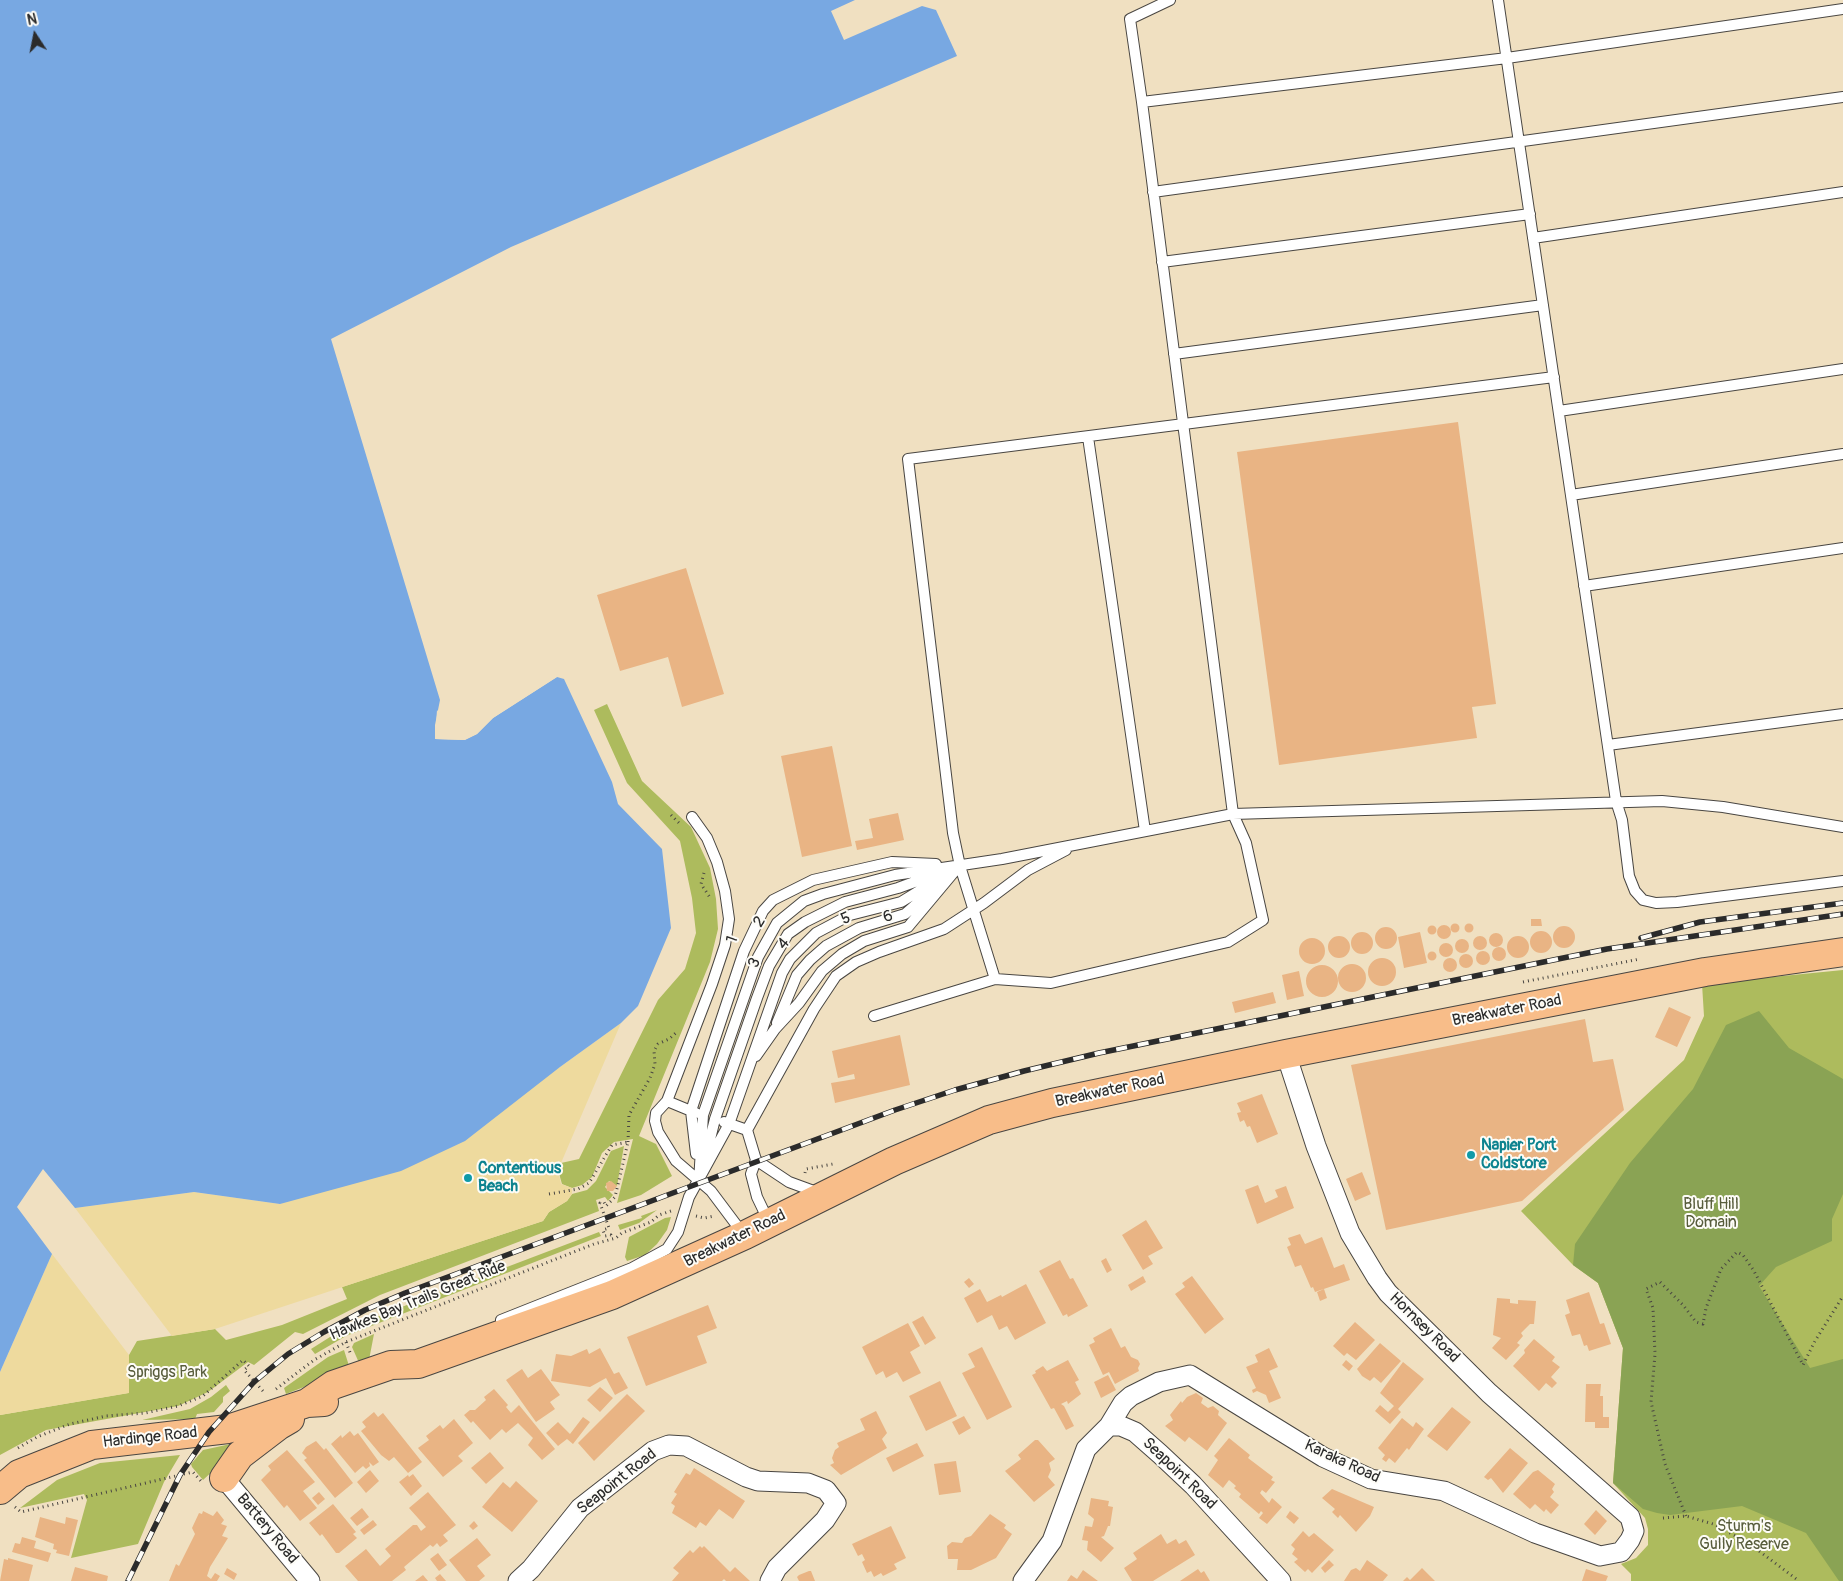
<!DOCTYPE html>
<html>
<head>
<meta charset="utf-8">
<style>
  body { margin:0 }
  #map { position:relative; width:1843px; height:1581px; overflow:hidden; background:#f0e0c1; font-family:Pangolin,sans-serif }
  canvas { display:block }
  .north { position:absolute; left:10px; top:10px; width:50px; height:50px; -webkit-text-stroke:4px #fdfcf7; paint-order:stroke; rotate:349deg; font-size:14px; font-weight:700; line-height:20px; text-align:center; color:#2b2b2b }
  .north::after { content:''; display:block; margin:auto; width:18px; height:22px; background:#2b2b2b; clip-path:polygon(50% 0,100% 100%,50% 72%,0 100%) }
</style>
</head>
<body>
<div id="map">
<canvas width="1843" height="1581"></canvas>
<div class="north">N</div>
</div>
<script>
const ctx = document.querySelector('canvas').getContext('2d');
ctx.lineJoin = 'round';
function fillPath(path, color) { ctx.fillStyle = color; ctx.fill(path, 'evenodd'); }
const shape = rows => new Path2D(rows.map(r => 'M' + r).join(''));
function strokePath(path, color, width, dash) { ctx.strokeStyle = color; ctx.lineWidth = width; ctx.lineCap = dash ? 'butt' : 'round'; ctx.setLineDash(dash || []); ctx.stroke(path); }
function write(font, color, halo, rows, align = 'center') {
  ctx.font = font + ' Pangolin,sans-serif'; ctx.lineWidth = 4; ctx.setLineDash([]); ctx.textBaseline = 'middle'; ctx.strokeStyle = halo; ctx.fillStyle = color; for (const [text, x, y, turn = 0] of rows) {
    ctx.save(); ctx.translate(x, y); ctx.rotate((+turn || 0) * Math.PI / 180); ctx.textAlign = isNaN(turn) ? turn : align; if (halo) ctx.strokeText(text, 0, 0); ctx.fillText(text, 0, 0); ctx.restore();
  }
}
fillPath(shape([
  [607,704,642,781,691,827,710,868,716,899,718,929,710,962,639,1136,656,1144,672,1176,641,1195,617,1203,633,1139,614,1142,602,1153,592,1177,582,1185,572,1188,562,1184,558,1170,561,1163,579,1159,658,1000,685,969,696,933,692,898,680,841,627,783,594,710],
  [1843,970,1843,1581,1631,1581,1631,1574,1621,1564,1636,1558,1648,1545,1648,1529,1645,1518,1613,1483,1623,1348,1598,1283,1573,1265,1521,1211,1684,1060,1704,1016,1702,984],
  [624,1146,617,1186,609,1181,605,1187,613,1195,608,1201,605,1197,596,1200,599,1211,380,1295,303,1334,295,1332,254,1365,248,1362,208,1392,178,1406,46,1430,0,1455,0,1415,128,1393,129,1355,137,1341,215,1329,226,1340,282,1325,347,1299,342,1287,543,1221,549,1212,567,1201,572,1194,587,1190,596,1181,611,1151],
  [657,1210,639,1223,620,1230,618,1225,642,1218,641,1216],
  [671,1217,667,1230,657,1244,645,1255,627,1261,625,1257,629,1237,665,1218],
  [599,1232,601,1236,346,1336,315,1354,311,1349,330,1337,399,1308],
  [374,1334,369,1360,360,1365,352,1347,354,1343],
  [344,1350,350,1369,286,1394,284,1388,328,1357],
  [226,1385,230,1391,223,1397,223,1402,214,1412,197,1414,195,1419,142,1420,190,1409,211,1397],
  [240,1442,242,1444,203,1480,192,1467,191,1464,203,1450],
  [180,1455,164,1482,138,1544,71,1558,87,1500,84,1494,20,1508,57,1480,100,1463]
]), '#adbb5d');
fillPath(shape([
  [1759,1011,1789,1048,1843,1079,1843,1194,1832,1219,1832,1241,1776,1267,1759,1286,1810,1368,1843,1359,1843,1581,1839,1581,1806,1533,1742,1506,1670,1515,1657,1513,1643,1509,1613,1483,1623,1348,1598,1283,1573,1265,1575,1244,1630,1163,1693,1089,1726,1025]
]), '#8aa354');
fillPath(shape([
  [621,1023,558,1170,561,1184,572,1188,572,1194,567,1201,549,1212,543,1221,215,1329,172,1336,75,1208,194,1192,280,1204,560,1067],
  [52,1254,129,1355,129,1393,0,1415,0,1372]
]), '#eeda9e');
fillPath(shape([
  [0,0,855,0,831,11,844,40,922,6,936,10,957,56,511,247,331,339,440,700,435,725,435,739,465,740,477,734,493,718,557,677,564,679,612,782,618,804,662,849,671,928,638,1006,621,1023,560,1067,465,1141,401,1171,280,1204,194,1192,75,1208,43,1169,17,1207,52,1254,0,1372]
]), '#78a8e2');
fillPath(shape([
  [556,674,560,675,493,718,477,734,464,740,435,739,437,710,439,713,437,737,464,737,475,732,492,716]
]), '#f0e0c1');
fillPath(shape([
  [1458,422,1496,704,1472,707,1477,738,1279,765,1237,452],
  [686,568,724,694,682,707,668,657,620,671,597,595],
  [832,746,852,846,802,857,781,756],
  [898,813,904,840,857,850,855,841,873,838,869,819],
  [1531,919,1541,919,1542,926,1531,926],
  '1450.5 928a4.5 4.5 0 1 1 9 0a4.5 4.5 0 1 1-9 0Z',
  '1464.5 928a4.5 4.5 0 1 1 9 0a4.5 4.5 0 1 1-9 0Z',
  '1437 932a7 7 0 1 1 14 0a7 7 0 1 1-14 0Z',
  '1427.5 930a4.5 4.5 0 1 1 9 0a4.5 4.5 0 1 1-9 0Z',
  '1553 937a11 11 0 1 1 22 0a11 11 0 1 1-22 0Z',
  '1375 938a11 11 0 1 1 22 0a11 11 0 1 1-22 0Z',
  '1530 942a11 11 0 1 1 22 0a11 11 0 1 1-22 0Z',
  [1420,932,1427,963,1404,968,1398,937],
  '1351 943a11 11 0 1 1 22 0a11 11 0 1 1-22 0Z',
  '1489 940a7 7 0 1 1 14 0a7 7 0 1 1-14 0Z',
  '1328 947a11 11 0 1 1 22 0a11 11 0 1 1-22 0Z',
  '1473 943a7 7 0 1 1 14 0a7 7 0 1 1-14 0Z',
  '1507 947a11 11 0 1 1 22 0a11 11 0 1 1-22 0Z',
  '1299 951a13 13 0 1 1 26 0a13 13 0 1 1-26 0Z',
  '1455 946a7 7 0 1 1 14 0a7 7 0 1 1-14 0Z',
  '1439 950a7 7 0 1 1 14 0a7 7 0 1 1-14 0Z',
  '1492 954a7 7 0 1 1 14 0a7 7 0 1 1-14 0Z',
  '1476 958a7 7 0 1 1 14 0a7 7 0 1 1-14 0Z',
  '1427.5 956a4.5 4.5 0 1 1 9 0a4.5 4.5 0 1 1-9 0Z',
  '1459 961a7 7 0 1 1 14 0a7 7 0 1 1-14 0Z',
  '1443 965a7 7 0 1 1 14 0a7 7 0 1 1-14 0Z',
  '1368 972a14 14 0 1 1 28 0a14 14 0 1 1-28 0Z',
  '1338 978a14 14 0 1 1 28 0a14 14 0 1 1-28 0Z',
  '1306 981a16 16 0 1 1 32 0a16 16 0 1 1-32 0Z',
  [1299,971,1304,996,1287,1000,1282,975],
  [1273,992,1276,1003,1235,1013,1232,1002],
  [1669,1007,1691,1017,1677,1047,1655,1037],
  [1585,1019,1593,1062,1613,1059,1624,1110,1522,1201,1386,1230,1351,1065],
  [900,1035,910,1085,835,1103,831,1083,855,1079,854,1074,838,1078,832,1051],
  [1262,1094,1278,1134,1257,1143,1250,1126,1247,1127,1244,1120,1240,1122,1237,1113,1241,1112,1237,1103],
  [1362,1172,1371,1194,1355,1201,1346,1179],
  [611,1181,617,1186,613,1191,607,1191,606,1183],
  [1258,1185,1265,1203,1278,1197,1275,1190,1286,1186,1294,1208,1257,1224,1245,1190],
  [1146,1220,1163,1248,1148,1256,1153,1264,1143,1270,1122,1235],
  [1300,1234,1305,1244,1322,1237,1334,1268,1344,1264,1350,1280,1315,1292,1313,1287,1311,1288,1301,1265,1295,1267,1287,1247,1291,1245,1288,1238],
  [1106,1258,1112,1270,1107,1273,1101,1261],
  [1060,1260,1070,1279,1073,1278,1088,1306,1068,1317,1067,1314,1063,1316,1039,1271],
  [1143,1276,1146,1282,1131,1291,1128,1285],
  [1192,1276,1224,1319,1205,1334,1175,1294,1185,1287,1182,1283],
  [969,1278,974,1284,969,1288,964,1282],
  [1026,1284,1046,1323,1015,1340,1007,1326,999,1330,992,1315,977,1323,964,1298,980,1289,987,1302,1001,1295,1002,1297],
  [1324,1289,1327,1298,1320,1301,1317,1292],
  [1589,1292,1600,1324,1604,1323,1611,1344,1589,1351,1587,1345,1584,1346,1580,1334,1572,1336,1565,1315,1570,1313,1566,1300],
  [1497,1298,1510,1299,1510,1303,1518,1304,1518,1300,1536,1301,1534,1324,1530,1324,1521,1333,1523,1336,1517,1343,1520,1345,1506,1360,1492,1348,1501,1338,1493,1335],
  [708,1305,717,1328,697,1336,707,1363,646,1386,627,1337],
  [923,1316,936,1338,925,1345,912,1322],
  [1355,1322,1375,1340,1356,1360,1347,1353,1344,1356,1333,1346],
  [908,1323,920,1346,910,1352,921,1373,903,1382,897,1372,886,1378,883,1371,876,1375,862,1347],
  [1111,1328,1121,1348,1125,1346,1131,1357,1138,1360,1140,1364,1138,1368,1139,1371,1115,1384,1109,1372,1103,1375,1089,1345,1095,1342,1093,1338],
  [1534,1339,1555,1357,1552,1361,1560,1367,1551,1377,1557,1383,1552,1388,1546,1383,1539,1391,1513,1366,1525,1353,1524,1350],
  [1380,1343,1401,1361,1381,1383,1374,1377,1370,1381,1362,1376,1357,1369],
  [982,1347,1012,1407,987,1420,962,1373,975,1367,968,1354],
  [600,1348,614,1374,619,1372,628,1388,615,1395,606,1378,590,1387,551,1381,556,1354,571,1356,587,1349,589,1354],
  [1269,1348,1278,1367,1269,1371,1281,1398,1269,1403,1266,1395,1257,1391,1253,1393,1252,1390,1256,1388,1246,1367,1258,1362,1255,1355],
  [1068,1360,1079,1380,1075,1382,1081,1394,1068,1404,1067,1401,1061,1404,1064,1406,1074,1426,1066,1430,1054,1408,1051,1409,1032,1375,1036,1373,1035,1371,1043,1366,1047,1371],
  [1346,1360,1353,1366,1349,1371,1342,1365],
  [1403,1362,1424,1379,1398,1409,1401,1412,1390,1424,1375,1411,1380,1405,1388,1412,1394,1406,1380,1393],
  [522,1369,528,1378,541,1369,560,1395,550,1402,555,1409,536,1422,506,1380],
  [1108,1375,1116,1390,1101,1398,1094,1382],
  [940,1381,957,1416,926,1431,909,1396],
  [1586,1384,1601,1384,1600,1396,1603,1396,1603,1417,1609,1417,1609,1428,1595,1428,1595,1422,1585,1422],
  [600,1387,613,1398,600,1412,587,1400],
  [494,1389,508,1405,506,1407,511,1413,519,1405,555,1449,542,1460,528,1445,533,1438,518,1423,506,1433,502,1429,490,1440,473,1421,471,1423,464,1415,470,1410,475,1410,486,1400,484,1397],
  [1196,1393,1203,1398,1201,1403,1208,1408,1213,1406,1219,1411,1218,1415,1227,1423,1207,1451,1189,1437,1185,1442,1165,1426,1173,1420,1170,1415,1181,1401,1182,1403,1187,1397],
  [627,1394,645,1411,594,1461,578,1443],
  [1452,1407,1471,1422,1447,1451,1427,1436],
  [876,1411,887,1433,882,1439,887,1448,841,1475,830,1465,834,1463,832,1458,835,1450,839,1447,837,1443,865,1430,860,1419],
  [374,1412,378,1417,383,1413,422,1462,408,1473,394,1457,389,1461,381,1455,361,1431,366,1427,362,1422],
  [964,1416,971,1428,959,1435,952,1422],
  [583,1417,590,1422,573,1444,567,1439,558,1446,546,1433,558,1422,570,1434],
  [1402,1418,1413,1427,1416,1422,1424,1429,1411,1447,1409,1450,1407,1448,1395,1463,1389,1458,1386,1462,1382,1459,1385,1455,1378,1448],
  [454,1419,473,1443,458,1456,463,1461,443,1477,418,1448,429,1440,426,1436,440,1425,443,1429],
  [350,1431,354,1436,358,1433,379,1462,373,1466,369,1462,370,1466,366,1469,363,1466,355,1473,331,1444,341,1435,342,1438],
  [1229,1438,1250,1455,1248,1458,1273,1477,1271,1480,1275,1482,1266,1493,1262,1490,1260,1493,1269,1503,1272,1498,1282,1507,1267,1524,1259,1518,1263,1513,1261,1511,1259,1514,1239,1497,1241,1494,1234,1488,1236,1486,1229,1480,1223,1488,1208,1475,1218,1460,1214,1456],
  [1035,1440,1038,1440,1055,1459,1049,1463,1051,1470,1048,1477,1055,1485,1034,1502,1005,1471,1021,1459,1018,1455],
  [316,1441,324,1450,326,1448,353,1483,335,1498,304,1460,307,1458,302,1453,306,1447],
  [917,1443,924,1456,893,1472,886,1458],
  [1510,1448,1528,1463,1503,1493,1491,1478,1488,1480,1484,1477],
  [287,1450,315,1482,303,1491,317,1508,300,1521,287,1505,284,1508,261,1480,271,1470,268,1466],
  [490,1452,504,1468,486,1484,471,1468],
  [956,1461,961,1492,939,1495,934,1464],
  [694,1468,745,1501,733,1519,719,1509,706,1526,700,1522,696,1528,672,1513,675,1506,671,1503,677,1494,674,1492,686,1473,690,1475],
  [370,1470,379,1481,366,1493,357,1482],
  [1538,1470,1555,1484,1552,1489,1554,1492,1550,1497,1559,1505,1551,1514,1546,1509,1544,1512,1535,1504,1530,1509,1513,1494,1533,1472],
  [413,1474,422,1486,411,1496,399,1482,408,1475,409,1477],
  [516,1481,538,1501,512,1532,482,1507,503,1482,510,1488],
  [1332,1489,1374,1507,1370,1516,1356,1532,1340,1515,1338,1518,1332,1512,1335,1509,1322,1498],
  [319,1492,325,1499,318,1505,312,1498],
  [428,1492,456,1525,443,1535,448,1541,440,1547,437,1543,433,1547,429,1544,430,1545,404,1567,406,1570,392,1581,358,1581,345,1566,366,1549,380,1566,391,1556,385,1549,413,1525,417,1525,421,1531,426,1527,409,1508],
  [1091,1498,1109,1501,1108,1506,1113,1507,1110,1526,1108,1526,1104,1536,1101,1537,1114,1548,1101,1562,1087,1550,1088,1541,1082,1540,1085,1526,1092,1527,1094,1519,1088,1514],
  [333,1504,356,1532,353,1534,357,1538,339,1553,336,1553,322,1534,320,1536,309,1523],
  [362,1508,369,1517,357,1526,350,1518],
  [1596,1510,1607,1521,1595,1535,1584,1524],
  [203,1511,213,1516,217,1511,224,1520,221,1524,227,1526,222,1536,228,1538,210,1567,207,1576,211,1579,215,1573,220,1576,217,1581,169,1581,176,1564,179,1566,195,1534,192,1528,199,1513,202,1514],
  [1290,1511,1299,1518,1294,1524,1286,1517],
  [990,1514,1006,1525,1004,1528,1012,1534,996,1558,971,1570,957,1570,958,1559,948,1559,947,1546,952,1542,962,1543,965,1538,971,1536],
  [40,1517,65,1524,66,1517,78,1520,69,1556,56,1553,57,1550,53,1549,54,1544,35,1537],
  [373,1520,377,1525,364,1535,360,1530],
  [474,1521,478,1526,473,1530,469,1526],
  [891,1526,906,1558,894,1564,897,1569,883,1576,881,1573,874,1577,871,1571,867,1573,862,1562,865,1560,862,1554,858,1556,852,1544],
  [1303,1531,1309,1537,1314,1533,1334,1550,1312,1573,1308,1569,1305,1572,1294,1562,1298,1559,1292,1554,1295,1549,1291,1545],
  [1161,1534,1167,1544,1176,1539,1179,1544,1186,1540,1195,1555,1153,1581,1132,1581,1124,1568,1137,1559,1133,1553],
  [22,1537,36,1541,34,1548,51,1553,48,1562,12,1552,15,1543,20,1544],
  [477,1538,491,1555,477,1566,485,1576,479,1581,466,1581,449,1560],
  [700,1546,702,1548,704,1546,730,1572,735,1567,750,1581,726,1581,724,1579,722,1581,672,1581,679,1573,673,1568,690,1550,693,1553],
  [438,1553,447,1565,439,1571,430,1559],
  [8,1558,33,1565,29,1581,0,1581,4,1559,8,1560],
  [1329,1560,1334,1565,1325,1573,1321,1568],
  [1367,1560,1388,1575,1383,1581,1344,1581,1351,1570,1356,1568,1360,1571],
  [75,1567,108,1576,107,1581,71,1581],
  [227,1568,237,1574,234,1580,224,1574],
  [1422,1568,1435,1581,1403,1581,1407,1577,1410,1580],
  [1198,1569,1201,1573,1204,1571,1210,1581,1180,1581],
  [1586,1569,1608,1576,1606,1581,1582,1581],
  [1083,1570,1098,1581,1067,1581,1071,1575,1077,1579],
  [809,1571,811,1571,815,1581,799,1581,797,1577,799,1575],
  [440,1574,446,1581,437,1581,435,1578],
  [423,1575,428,1581,415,1581]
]), '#e9b484');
const service = shape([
  [1498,0,1616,801,1622,820,1629,876,1635,891,1643,900,1656,903,1677,902,1843,881],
  [1142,102,1130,19,1170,0],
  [1153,192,1843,97],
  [1533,238,1843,192],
  [1162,262,1530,214],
  [1174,354,1543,305],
  [1559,411,1843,369],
  [1088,437,1145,831],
  [1571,495,1843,454],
  [1584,586,1843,548],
  [1608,745,1843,714],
  [692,817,707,838,717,862,725,891,729,919,725,945,712,984,667,1101,656,1113,655,1121,658,1132,676,1161,711,1191,744,1235],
  [995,979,960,866,953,833,908,459,1554,377],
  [874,1016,995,979,1051,983,1228,942,1263,920,1246,843,1233,814,1142,102,1507,58,1843,9],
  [777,1023,797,975,810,960,826,946,859,928,905,914,935,888],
  [756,1056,775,1029,799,1003,822,971,842,954,864,941,908,927,954,872],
  [667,1101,696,1113],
  [724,1122,747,1130,756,1160,789,1182,819,1193],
  [747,1130,814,1009,836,976,856,962,879,952,944,929,984,903,1028,870,1066,850],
  [696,1154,691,1111,744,951,763,911,773,900,813,880,892,862,936,864],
  [705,1159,715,1119,757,998,769,966,788,934,805,922,845,902,898,888,939,873],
  [756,1160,751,1174,757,1197,769,1222],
  [699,1182,703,1115,758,957,777,923,804,901,823,894,895,875,1002,859,1233,814,1662,801,1723,807,1843,827],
  [501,1320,632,1268,667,1249,678,1232,689,1197,729,1124,782,973,790,959,816,933,850,915,901,902,955,869]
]);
const minor = shape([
  [1109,1426,1123,1403,1131,1396,1159,1382,1190,1375,1323,1457,1371,1479,1444,1491,1535,1533,1600,1556,1621,1552,1630,1540,1634,1531,1630,1517,1489,1393,1388,1293,1377,1278,1350,1233,1316,1146,1286,1054],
  [224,1478,310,1581],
  [518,1581,531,1569,580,1508,653,1451,669,1445,686,1446,746,1477,758,1481,808,1483,826,1490,836,1503,825,1520,777,1568,770,1581],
  [1023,1581,1052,1541,1086,1449,1109,1426,1121,1426,1135,1432,1160,1454,1193,1485,1281,1581]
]);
const trunk = shape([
  [307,1403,333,1385,391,1365,418,1364,612,1295,745,1235,894,1161,989,1120,1052,1103,1286,1054,1705,972,1843,952],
  [224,1478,240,1455,278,1426,290,1419],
  [0,1490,19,1474,92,1445,228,1429,307,1403,324,1402]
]);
strokePath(service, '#494642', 12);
strokePath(minor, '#494642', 21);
strokePath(trunk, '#494642', 30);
strokePath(shape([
  [671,815,679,823],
  [704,873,701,884,711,899],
  [1523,982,1640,959],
  [628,1142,629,1115,650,1078,655,1064,654,1051,658,1044,669,1039,678,1031],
  [805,1173,806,1169,833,1164],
  [549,1194,578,1189,589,1183,612,1145,628,1142,615,1197,606,1206,604,1202,600,1203,609,1228,603,1230,605,1236,611,1235,612,1239],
  [696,1216,704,1218,714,1216],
  [346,1342,351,1355],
  [276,1389,314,1360,346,1342,594,1244,616,1238,622,1233,651,1222,659,1215,671,1211],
  [18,1448,37,1437,70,1424,106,1416,145,1413,178,1406,203,1396,243,1360,249,1366,244,1370,263,1391,261,1393],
  [15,1507,21,1512,193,1472,201,1481],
  [1686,1516,1665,1464,1651,1402,1655,1354,1653,1308,1646,1289,1660,1282,1683,1305,1696,1322,1703,1324,1706,1308,1721,1269,1737,1252,1743,1255,1754,1271,1803,1365,1815,1341,1843,1296],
  [1663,1518,1686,1516,1713,1524,1747,1542,1799,1581]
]), '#494642', 3, [1, 4]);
strokePath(service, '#fff', 10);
strokePath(minor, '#fff', 19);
strokePath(trunk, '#f8bd89', 28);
const rail = shape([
  [1641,938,1700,922,1843,903],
  [128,1581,180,1475,209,1432,254,1382,288,1354,324,1332,365,1310,405,1293,895,1110,955,1090,1024,1071,1099,1053,1607,949,1843,914]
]);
strokePath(rail, '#2b2b2b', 5.5);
strokePath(rail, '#fdfcf7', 4, [11]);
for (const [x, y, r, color] of [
  [1471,1155,5,"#0f9aa8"],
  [468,1178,5,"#0f9aa8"]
]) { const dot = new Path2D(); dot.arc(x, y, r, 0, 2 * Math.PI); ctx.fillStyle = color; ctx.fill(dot); strokePath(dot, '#fdfcf7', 2); }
write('16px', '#2b2b2b', '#fdfcf7', [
  ["6",888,917,-16],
  ["5",846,919,-25],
  ["2",760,922,-56],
  ["1",733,940,-69],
  ["4",784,944,-50],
  ["3",755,963,-67],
  ["Breakwater Road",1507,1011,-11],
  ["Breakwater Road",1110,1091,-12],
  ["Breakwater Road",735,1239,-26],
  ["Hawkes Bay Trails Great Ride",418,1301,-22],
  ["Hornsey Road",1424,1328,45],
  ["Hardinge Road",150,1438,-6],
  ["Karaka Road",1342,1462,25],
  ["Seapoint Road",1179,1474,44],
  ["Seapoint Road",617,1482,-38],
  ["Battery Road",267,1529,50]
]);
write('bold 16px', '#0d838f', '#fdfcf7', [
  ["Napier Port",1481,1146],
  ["Coldstore",1481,1164],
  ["Contentious",478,1169],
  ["Beach",478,1187]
], 'left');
write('16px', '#585d3c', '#fdfcf7', [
  ["Bluff Hill",1711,1205],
  ["Domain",1711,1223],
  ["Spriggs Park",167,1373],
  ["Sturm's",1744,1527],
  ["Gully Reserve",1744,1545]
]);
</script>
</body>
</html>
